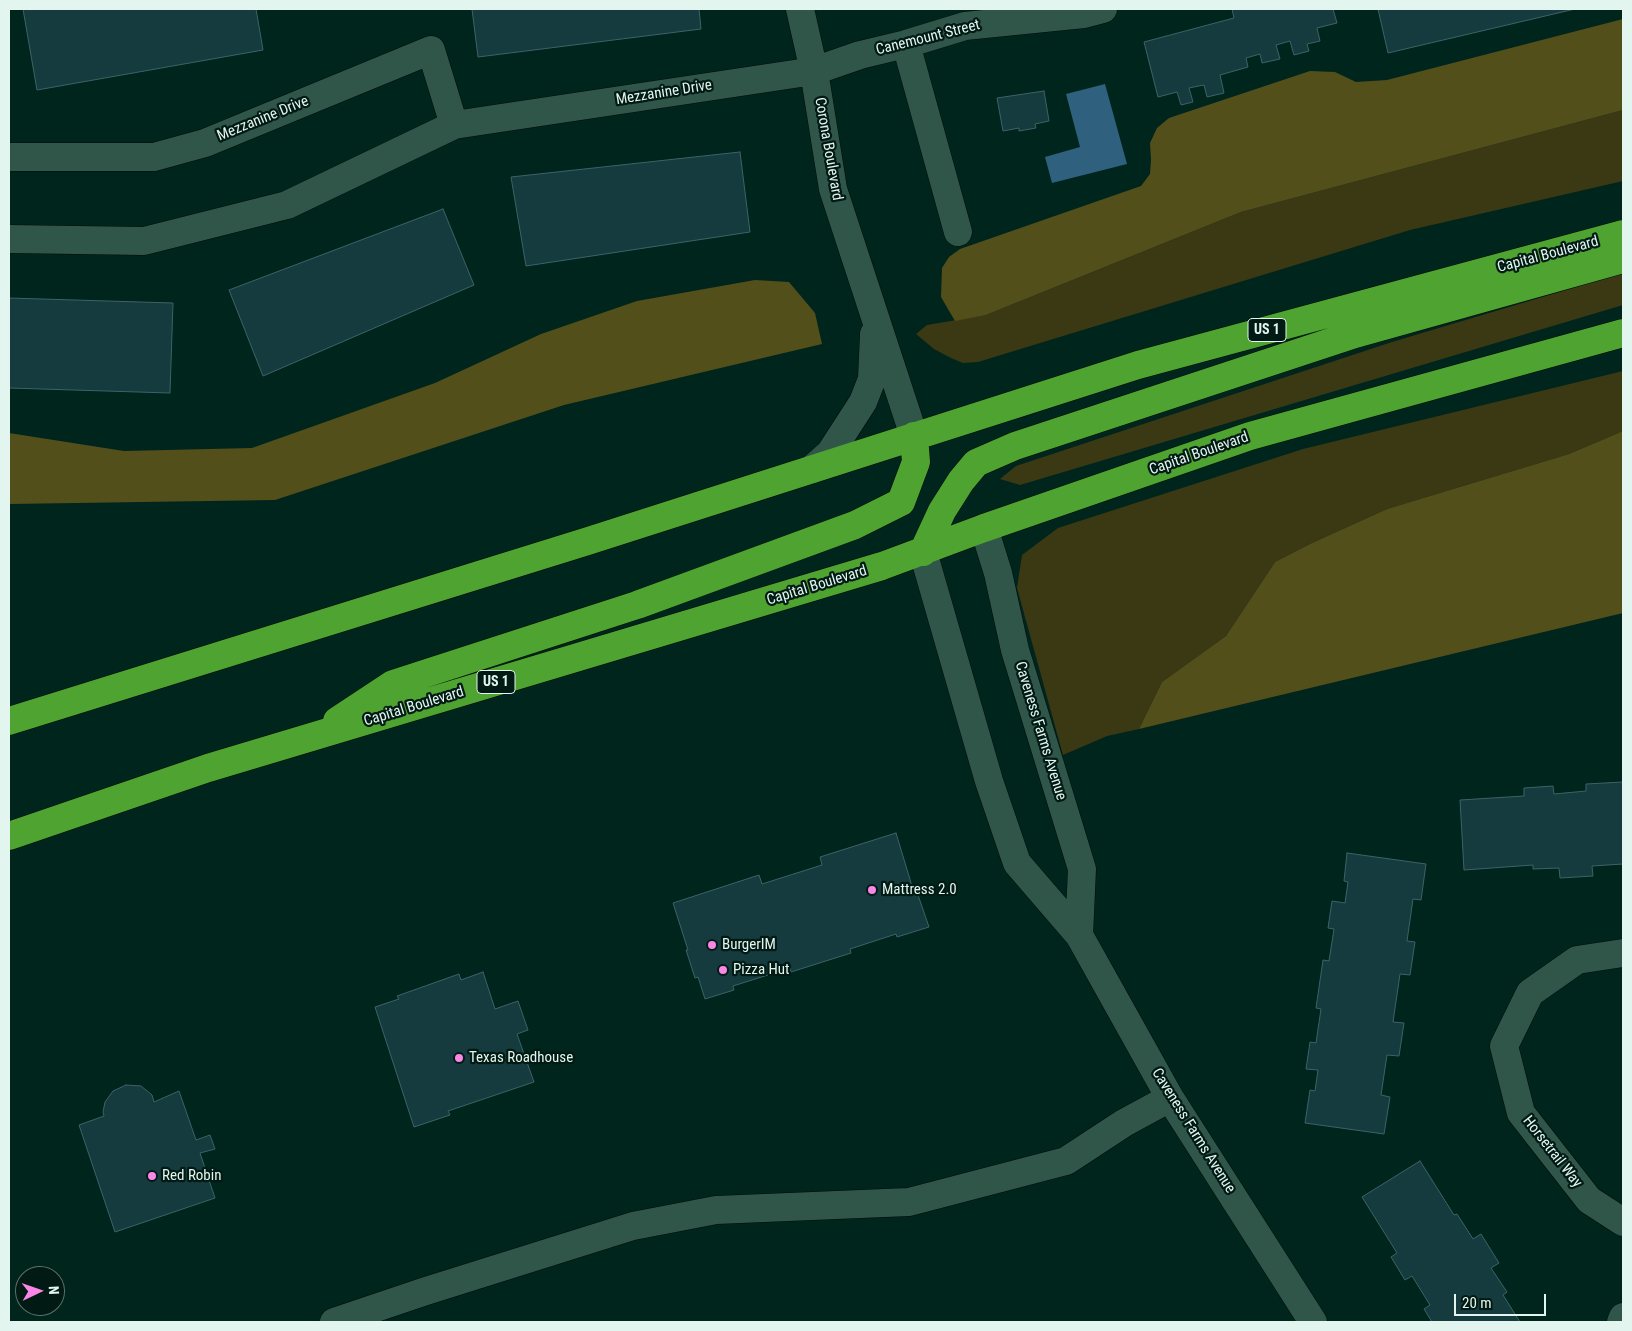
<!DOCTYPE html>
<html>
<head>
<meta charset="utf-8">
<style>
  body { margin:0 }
  #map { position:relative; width:1632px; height:1331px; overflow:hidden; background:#00251c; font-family:"Roboto Condensed",sans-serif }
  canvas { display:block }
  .frame { position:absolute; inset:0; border:10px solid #e2f6ef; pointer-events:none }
  .north { position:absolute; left:15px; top:1266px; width:50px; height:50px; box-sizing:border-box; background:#011a13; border:1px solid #5b726b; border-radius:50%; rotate:87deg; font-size:14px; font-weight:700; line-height:20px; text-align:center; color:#e2f6ef }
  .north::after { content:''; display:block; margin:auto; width:18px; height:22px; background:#fa87e6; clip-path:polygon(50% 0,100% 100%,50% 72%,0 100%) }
  .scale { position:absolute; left:1454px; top:1294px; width:92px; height:22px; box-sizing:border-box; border:2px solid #e2f6ef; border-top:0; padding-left:6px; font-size:15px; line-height:18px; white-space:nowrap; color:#e2f6ef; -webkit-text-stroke:4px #011a13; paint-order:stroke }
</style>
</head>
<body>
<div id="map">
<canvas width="1632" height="1331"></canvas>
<div class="frame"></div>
<div class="north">N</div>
<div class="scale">20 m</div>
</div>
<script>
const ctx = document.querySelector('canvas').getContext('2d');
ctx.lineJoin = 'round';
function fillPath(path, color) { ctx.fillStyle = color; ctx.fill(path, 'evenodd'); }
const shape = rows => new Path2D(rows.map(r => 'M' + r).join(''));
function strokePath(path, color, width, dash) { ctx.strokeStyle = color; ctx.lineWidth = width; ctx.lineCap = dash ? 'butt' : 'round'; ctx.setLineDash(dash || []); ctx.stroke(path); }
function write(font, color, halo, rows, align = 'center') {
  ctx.font = font + ' "Roboto Condensed",sans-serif'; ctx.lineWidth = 4.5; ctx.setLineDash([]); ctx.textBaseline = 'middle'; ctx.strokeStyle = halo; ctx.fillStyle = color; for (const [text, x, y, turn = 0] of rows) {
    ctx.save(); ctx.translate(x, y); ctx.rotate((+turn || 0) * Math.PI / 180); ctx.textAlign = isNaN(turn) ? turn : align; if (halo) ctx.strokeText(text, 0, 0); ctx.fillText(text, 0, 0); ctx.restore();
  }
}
fillPath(shape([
  [1623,110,1623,181,1410,230,978,362,963,363,951,358,934,349,916,334,927,325,986,315,1241,212],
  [1623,273,1623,305,1020,485,1000,479,1016,466,1392,342],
  [1623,371,1623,431,1569,454,1387,509,1312,543,1275,562,1226,636,1162,682,1139,729,1107,736,1063,755,1017,588,1022,555,1058,528,1303,449]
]), '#3b3914');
fillPath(shape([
  [1623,19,1623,110,1241,212,986,315,955,321,941,297,942,268,949,257,960,249,1141,186,1150,174,1151,160,1150,143,1157,128,1169,118,1310,71,1335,72,1356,82,1387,80],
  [755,280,789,282,815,313,822,344,564,405,275,500,9,504,9,433,124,451,252,448,435,383,541,334,637,301],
  [1623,431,1623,613,1139,729,1162,682,1226,636,1275,562,1312,543,1387,509,1569,454]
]), '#524f1b');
fillPath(shape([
  [1105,84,1127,164,1052,183,1045,157,1080,147,1066,94]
]), '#2f617e');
const building = shape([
  [23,9,256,9,263,50,37,90,23,9],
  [472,9,699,9,701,29,478,57,472,9],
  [1232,9,1333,9,1337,23,1317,28,1320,41,1307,44,1309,51,1294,55,1290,41,1276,45,1280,59,1262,63,1260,54,1246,58,1248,67,1220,75,1224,93,1207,97,1204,85,1189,88,1193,102,1181,105,1177,92,1158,97,1144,42,1234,18,1232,9],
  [1378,9,1575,9,1388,53,1378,9],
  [1044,91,1049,121,1035,124,1036,128,1019,131,1019,128,1003,131,997,98,1044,91],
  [740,152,750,232,526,266,511,177,740,152],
  [443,209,474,285,263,376,229,290,443,209],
  [9,298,173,303,170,393,9,388,9,298],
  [1623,782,1623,864,1592,866,1593,876,1560,878,1559,868,1533,869,1533,865,1464,870,1460,800,1524,796,1524,788,1553,786,1554,794,1586,791,1586,784,1623,782],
  [896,833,915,896,918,895,929,927,897,937,896,934,850,949,851,953,791,972,790,968,733,986,734,990,705,999,698,977,695,978,686,950,688,950,673,903,759,875,762,884,822,865,820,857,896,833],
  [1347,853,1426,864,1421,900,1413,899,1407,941,1415,942,1410,975,1400,974,1393,1022,1404,1023,1399,1056,1387,1055,1381,1095,1390,1097,1384,1134,1305,1123,1310,1090,1315,1091,1318,1070,1306,1069,1310,1042,1316,1043,1321,1009,1316,1008,1323,960,1329,961,1334,929,1328,928,1332,901,1345,903,1348,882,1344,881,1347,853],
  [483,972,495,1009,518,1001,528,1030,517,1034,534,1082,448,1111,450,1115,414,1127,375,1007,399,999,397,996,459,974,461,980,483,972],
  [126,1085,141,1086,152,1095,154,1102,179,1091,196,1140,210,1135,215,1149,200,1153,215,1198,115,1232,79,1125,104,1116,103,1112,105,1102,113,1091,126,1085],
  [1420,1161,1454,1215,1457,1214,1473,1239,1481,1234,1499,1263,1491,1268,1507,1292,1503,1295,1520,1322,1432,1322,1424,1309,1430,1305,1412,1276,1405,1280,1391,1257,1397,1253,1362,1197,1420,1161]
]);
fillPath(building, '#153b3e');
strokePath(building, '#3b6468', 1);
const minor = shape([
  [800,9,814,71,833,189,914,436],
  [906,44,958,232],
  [9,157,154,157,205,143,431,50,454,125],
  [9,239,144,241,287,205,454,125,814,71,860,55,906,44,965,26,1084,14,1103,9],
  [812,469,830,453,863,402,872,379,874,334],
  [984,528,998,573,1015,650,1082,869,1079,935],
  [923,552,989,781,1017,863,1079,935,1170,1098,1313,1322],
  [1623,953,1577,960,1530,993,1504,1046,1521,1113,1589,1200,1623,1222],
  [334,1322,426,1291,633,1226,716,1210,909,1202,1066,1161,1124,1123,1170,1098],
  [1621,1322,1623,1317]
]);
const highway = shape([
  [923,552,942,511,961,481,976,463,1015,446,1355,334,1623,259],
  [9,721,588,541,1138,365,1623,234],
  [337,721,393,684,637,605,855,525,901,502,916,462,914,436],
  [9,836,208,768,882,566,984,528,1250,436,1623,333]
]);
strokePath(minor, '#000d07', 29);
strokePath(highway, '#000d07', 29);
strokePath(minor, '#305549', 28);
strokePath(highway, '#4fa331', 28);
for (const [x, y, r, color] of [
  [872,890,5,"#fa87e6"],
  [712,945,5,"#fa87e6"],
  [723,970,5,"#fa87e6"],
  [459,1058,5,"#fa87e6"],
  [152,1176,5,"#fa87e6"]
]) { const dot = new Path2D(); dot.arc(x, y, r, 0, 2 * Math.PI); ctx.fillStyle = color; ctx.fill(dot); strokePath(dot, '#011a13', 2); }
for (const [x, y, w] of [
  [1267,330,38],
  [496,682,38]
]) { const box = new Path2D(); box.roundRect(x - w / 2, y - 11.5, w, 23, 4); ctx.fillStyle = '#011a13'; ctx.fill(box); strokePath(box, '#e2f6ef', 1); }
write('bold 14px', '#e2f6ef', null, [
  ["US 1",1267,330],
  ["US 1",496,682]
]);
write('15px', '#e2f6ef', '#011a13', [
  ["Canemount Street",928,38,-14],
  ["Mezzanine Drive",664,93,-9],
  ["Mezzanine Drive",263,119,-22],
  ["Corona Boulevard",828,149,80],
  ["Capital Boulevard",1548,255,-15],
  ["Capital Boulevard",1199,454,-19],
  ["Capital Boulevard",817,586,-17],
  ["Capital Boulevard",414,707,-17],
  ["Caveness Farms Avenue",1040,731,73],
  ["Caveness Farms Avenue",1193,1131,58],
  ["Horsetrail Way",1552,1152,52]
]);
write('15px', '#e2f6ef', '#011a13', [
  ["Mattress 2.0",882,890],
  ["BurgerIM",722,945],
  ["Pizza Hut",733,970],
  ["Texas Roadhouse",469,1058],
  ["Red Robin",162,1176]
], 'left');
</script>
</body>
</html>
